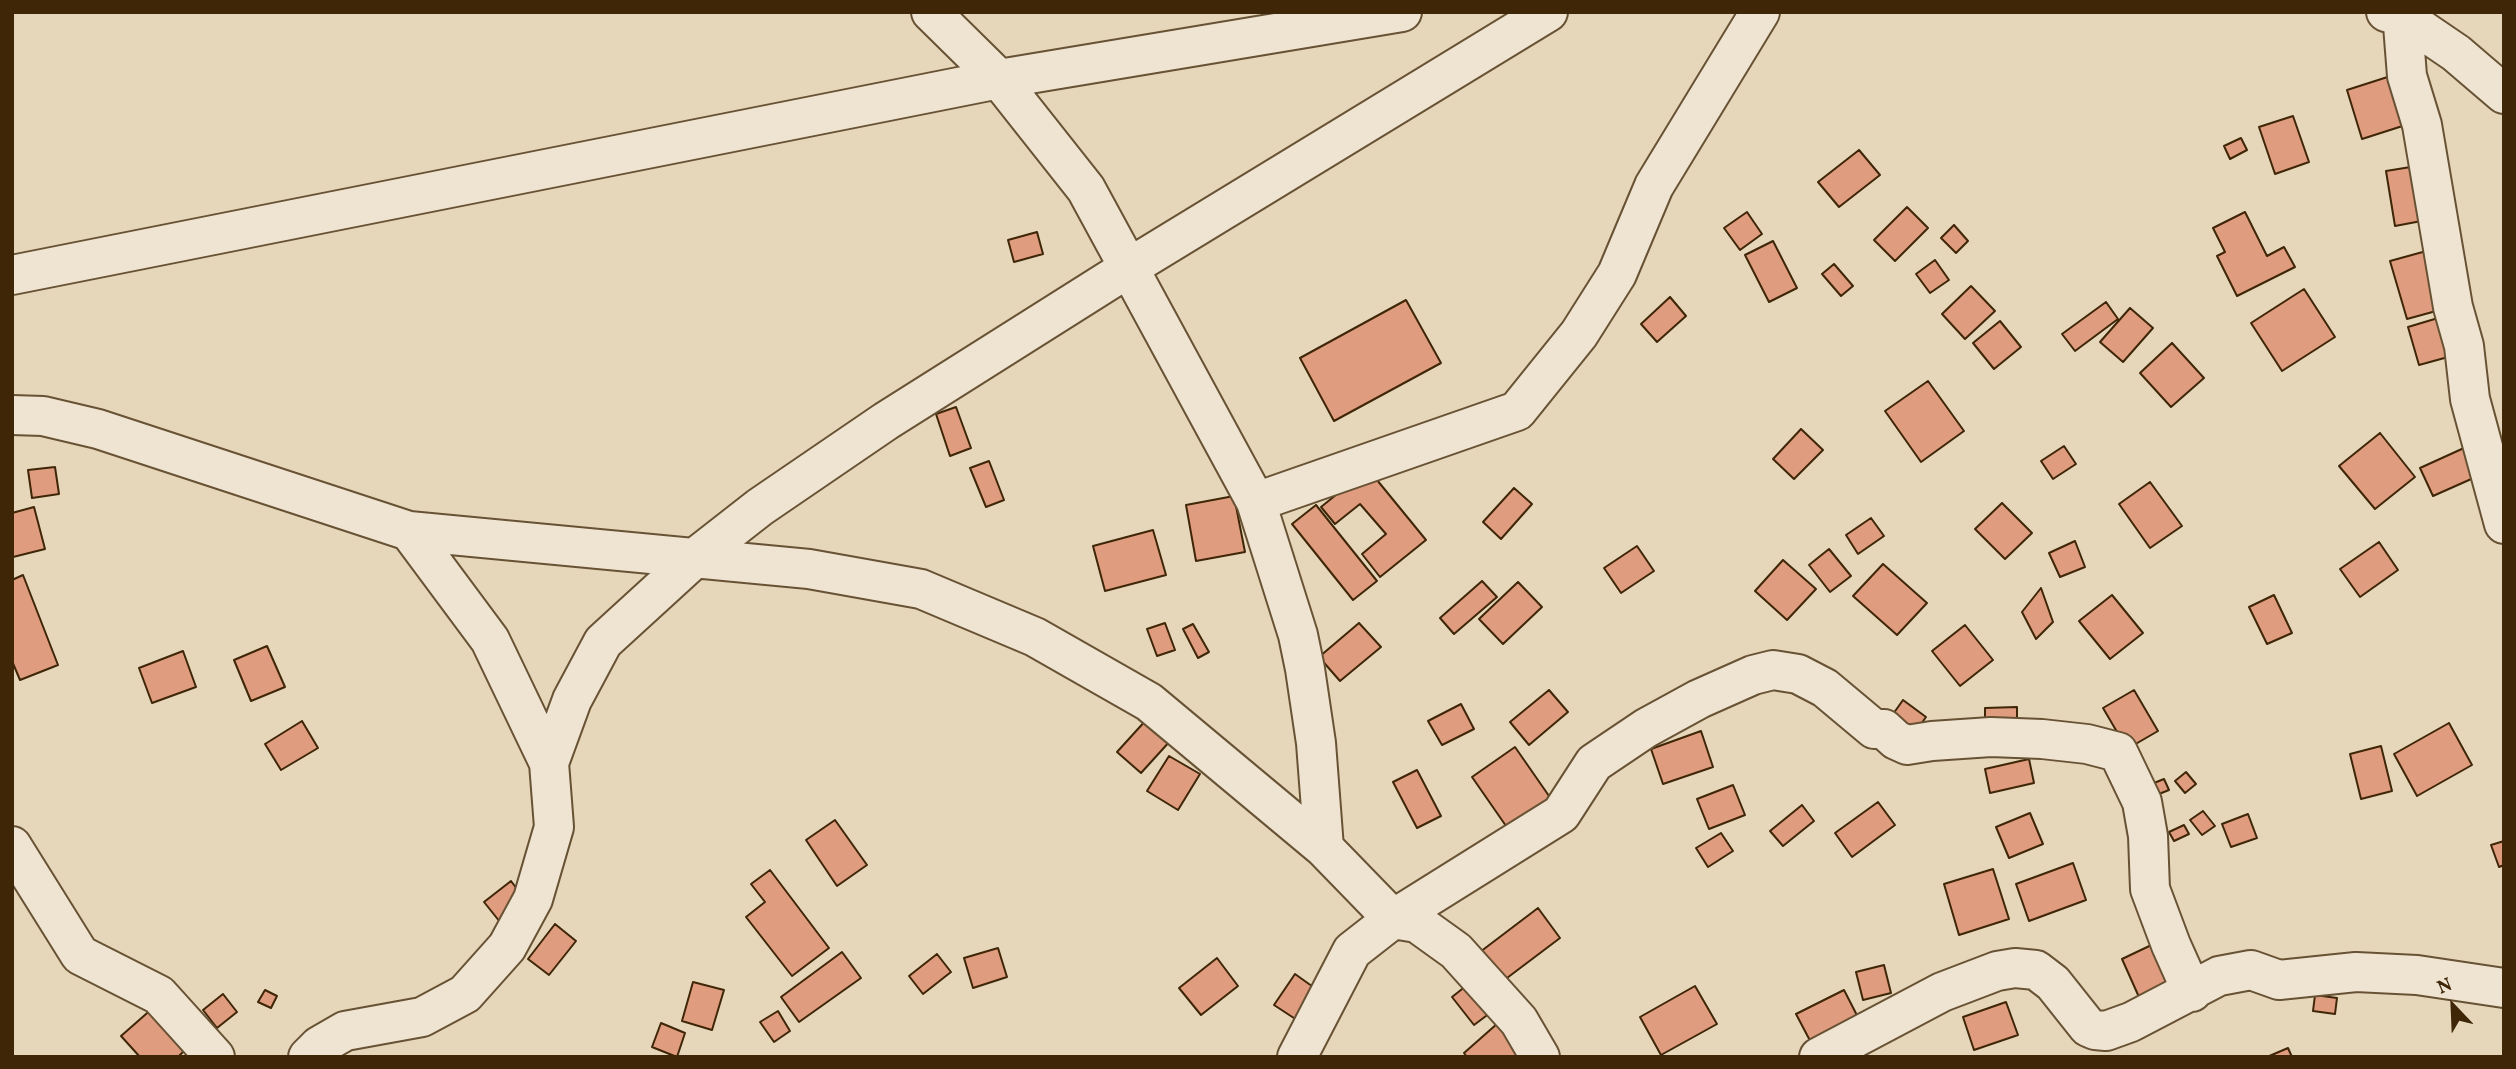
<!DOCTYPE html>
<html>
<head>
<meta charset="utf-8">
<style>
  body { margin:0 }
  #map { position:relative; width:2516px; height:1069px; overflow:hidden; background:#e6d6ba; font-family:Vollkorn,serif }
  canvas { display:block }
  .frame { position:absolute; inset:0; border:14px solid #3e2607; pointer-events:none }
  .north { position:absolute; left:2418px; top:971px; width:70px; height:70px; -webkit-text-stroke:5px #efe4d2; paint-order:stroke; rotate:337deg; font-size:19px; font-weight:700; line-height:28px; text-align:center; color:#3e2607 }
  .north::after { content:''; display:block; margin:auto; width:24px; height:32px; background:#3e2607; clip-path:polygon(50% 0,100% 100%,50% 72%,0 100%) }
</style>
</head>
<body>
<div id="map">
<canvas width="2516" height="1069"></canvas>
<div class="frame"></div>
<div class="north">N</div>
</div>
<script>
const ctx = document.querySelector('canvas').getContext('2d');
ctx.lineJoin = 'round';
function fillPath(path, color) { ctx.fillStyle = color; ctx.fill(path, 'evenodd'); }
const shape = rows => new Path2D(rows.map(r => 'M' + r).join(''));
function strokePath(path, color, width, dash) { ctx.strokeStyle = color; ctx.lineWidth = width; ctx.lineCap = dash ? 'butt' : 'round'; ctx.setLineDash(dash || []); ctx.stroke(path); }
const building = shape([
  [2400,73,2415,122,2362,139,2347,90,2400,73],
  [2293,116,2309,162,2275,174,2259,127,2293,116],
  [2241,138,2247,150,2230,159,2224,146,2241,138],
  [1859,150,1880,175,1839,207,1818,182,1859,150],
  [2423,165,2432,219,2395,226,2386,171,2423,165],
  [1907,207,1928,228,1895,261,1874,240,1907,207],
  [1747,212,1762,234,1740,250,1724,228,1747,212],
  [2245,212,2267,256,2284,247,2295,267,2237,296,2217,256,2225,252,2213,228,2245,212],
  [1954,225,1968,241,1956,253,1941,238,1954,225],
  [1037,232,1043,254,1014,262,1008,240,1037,232],
  [1773,241,1797,288,1769,302,1745,255,1773,241],
  [2430,250,2447,308,2407,319,2390,261,2430,250],
  [1935,260,1949,280,1930,293,1916,274,1935,260],
  [1834,264,1853,286,1841,296,1822,274,1834,264],
  [1971,286,1995,311,1965,339,1942,314,1971,286],
  [2304,289,2335,337,2282,371,2251,323,2304,289],
  [1670,297,1686,316,1657,342,1641,324,1670,297],
  [1406,300,1441,363,1334,421,1300,358,1406,300],
  [2106,302,2118,319,2075,351,2062,334,2106,302],
  [2130,308,2153,328,2123,362,2100,342,2130,308],
  [2448,315,2459,354,2419,365,2408,327,2448,315],
  [2000,321,2021,347,1994,369,1973,343,2000,321],
  [2172,343,2204,378,2171,407,2140,373,2172,343],
  [1928,381,1964,431,1921,462,1885,411,1928,381],
  [956,407,971,448,950,456,936,414,956,407],
  [1801,429,1823,450,1794,479,1773,459,1801,429],
  [2380,433,2415,477,2375,509,2339,466,2380,433],
  [2475,443,2487,472,2433,496,2420,468,2475,443],
  [2064,446,2076,464,2053,479,2041,461,2064,446],
  [989,461,1004,500,986,507,970,468,989,461],
  [55,467,59,494,32,498,28,470,55,467],
  [1368,469,1426,540,1380,577,1362,554,1386,534,1360,504,1335,524,1321,507,1368,469],
  [2150,482,2182,526,2150,548,2119,504,2150,482],
  [1514,488,1532,504,1501,539,1483,522,1514,488],
  [1234,496,1245,552,1196,561,1186,505,1234,496],
  [2002,503,2032,533,2005,559,1975,529,2002,503],
  [1316,505,1377,581,1353,600,1292,524,1316,505],
  [34,507,45,549,13,557,12,513,34,507],
  [1871,518,1884,536,1858,554,1846,535,1871,518],
  [1153,530,1166,575,1105,591,1093,546,1153,530],
  [2075,541,2085,567,2060,577,2049,553,2075,541],
  [2379,542,2398,570,2360,597,2340,569,2379,542],
  [1637,546,1654,571,1621,593,1604,568,1637,546],
  [1829,549,1851,576,1830,592,1809,565,1829,549],
  [1783,560,1816,589,1787,620,1755,591,1783,560],
  [1883,564,1927,603,1897,635,1853,596,1883,564],
  [23,575,58,665,20,680,12,661,12,580,23,575],
  [1482,581,1497,597,1454,634,1440,618,1482,581],
  [1518,582,1542,607,1503,644,1479,619,1518,582],
  [2041,588,2053,622,2036,639,2022,612,2041,588],
  [2112,595,2143,633,2110,659,2079,621,2112,595],
  [2274,595,2292,633,2267,644,2249,607,2274,595],
  [1165,623,1175,650,1157,656,1147,629,1165,623],
  [1359,623,1381,647,1340,681,1319,657,1359,623],
  [1193,624,1209,652,1198,658,1183,629,1193,624],
  [1965,625,1993,660,1960,686,1932,651,1965,625],
  [267,646,285,687,251,701,234,660,267,646],
  [183,651,196,687,152,703,139,668,183,651],
  [1549,690,1568,712,1529,745,1510,722,1549,690],
  [2134,690,2158,731,2127,749,2103,708,2134,690],
  [1903,700,1926,717,1909,741,1886,724,1903,700],
  [1461,704,1474,729,1442,745,1428,721,1461,704],
  [2017,707,2017,732,1985,732,1985,708,2017,707],
  [1147,719,1171,740,1141,773,1117,752,1147,719],
  [302,721,318,748,281,770,265,744,302,721],
  [2449,723,2472,765,2417,796,2394,754,2449,723],
  [1701,731,1713,767,1663,784,1651,749,1701,731],
  [2381,746,2392,791,2361,799,2350,754,2381,746],
  [1515,747,1556,806,1513,836,1472,777,1515,747],
  [1169,756,1200,774,1178,810,1147,791,1169,756],
  [2029,759,2034,783,1990,793,1985,769,2029,759],
  [1417,770,1441,816,1417,828,1393,782,1417,770],
  [2186,772,2196,784,2185,793,2175,781,2186,772],
  [2164,779,2169,790,2159,794,2154,783,2164,779],
  [1733,785,1745,815,1709,829,1697,799,1733,785],
  [1878,802,1895,825,1852,857,1835,833,1878,802],
  [1802,805,1814,821,1783,846,1770,831,1802,805],
  [2203,811,2215,826,2202,835,2190,820,2203,811],
  [2030,813,2043,844,2009,858,1996,827,2030,813],
  [2248,814,2257,838,2231,847,2222,824,2248,814],
  [835,820,867,865,837,886,806,840,835,820],
  [2184,825,2189,834,2174,841,2169,832,2184,825],
  [1721,833,1733,851,1708,867,1696,848,1721,833],
  [2504,841,2504,865,2499,867,2491,845,2504,841],
  [2073,863,2086,900,2029,921,2016,884,2073,863],
  [1993,869,2009,919,1959,935,1944,884,1993,869],
  [770,870,829,948,792,976,746,917,765,902,751,884,770,870],
  [511,881,526,901,500,922,484,902,511,881],
  [1538,908,1560,938,1503,981,1480,952,1538,908],
  [555,924,576,941,549,975,528,959,555,924],
  [2162,940,2184,987,2143,1006,2122,959,2162,940],
  [998,948,1007,977,973,988,964,958,998,948],
  [842,952,861,978,799,1022,781,997,842,952],
  [937,954,951,972,923,994,909,976,937,954],
  [1217,958,1238,986,1201,1015,1179,988,1217,958],
  [1884,965,1891,993,1863,1000,1856,972,1884,965],
  [1295,974,1323,994,1303,1024,1274,1005,1295,974],
  [693,982,724,990,712,1030,682,1021,693,982],
  [1471,982,1494,1010,1474,1025,1452,997,1471,982],
  [1695,986,1717,1024,1661,1055,1640,1017,1695,986],
  [265,990,277,996,271,1008,258,1002,265,990],
  [1844,990,1863,1027,1816,1052,1796,1014,1844,990],
  [223,994,237,1012,217,1028,203,1010,223,994],
  [2315,995,2337,998,2335,1014,2313,1011,2315,995],
  [2006,1002,2018,1035,1974,1050,1963,1017,2006,1002],
  [154,1007,189,1046,178,1057,140,1057,121,1036,154,1007],
  [778,1011,790,1031,774,1042,760,1022,778,1011],
  [661,1023,685,1033,677,1057,652,1047,661,1023],
  [1498,1023,1527,1057,1467,1057,1464,1053,1498,1023],
  [2288,1048,2292,1057,2267,1057,2288,1048]
]);
fillPath(building, '#e09c7f');
strokePath(building, '#3e2607', 2);
const minor = shape([
  [931,12,999,79,1086,189,1256,502,1298,635,1305,669,1316,743,1324,848],
  [2386,12,2403,17,2456,53,2504,94],
  [2402,12,2407,76,2422,125,2453,307,2464,346,2470,399,2504,524],
  [12,275,999,79,1402,12],
  [12,415,43,416,98,429,409,531,809,569,921,589,1035,637,1149,702,1324,848,1393,919,1417,923,1456,951,1519,1021,1540,1057],
  [1256,502,1517,411,1579,334,1617,274,1654,186,1760,12],
  [549,763,572,700,603,642,696,557,760,507,886,421,1130,267,1548,12],
  [12,846,80,955,159,995,215,1057],
  [308,1057,319,1046,345,1031,422,1017,465,994,507,947,533,899,554,827,549,763,490,640,409,531],
  [1297,1057,1352,951,1393,919,1561,814,1594,763,1646,728,1699,699,1753,675,1773,670,1798,674,1825,688,1874,729,1884,729,1896,740,1907,745,1932,741,1991,737,2042,739,2087,744,2118,752,2142,802,2148,836,2150,889,2171,945,2192,992],
  [1819,1057,1942,992,1997,971,2015,968,2036,970,2053,983,2088,1027,2095,1030,2106,1031,2131,1022,2219,976,2251,970,2279,980,2356,972,2417,975,2504,988]
]);
strokePath(minor, '#685234', 42);
strokePath(minor, '#efe4d2', 38);
</script>
</body>
</html>
